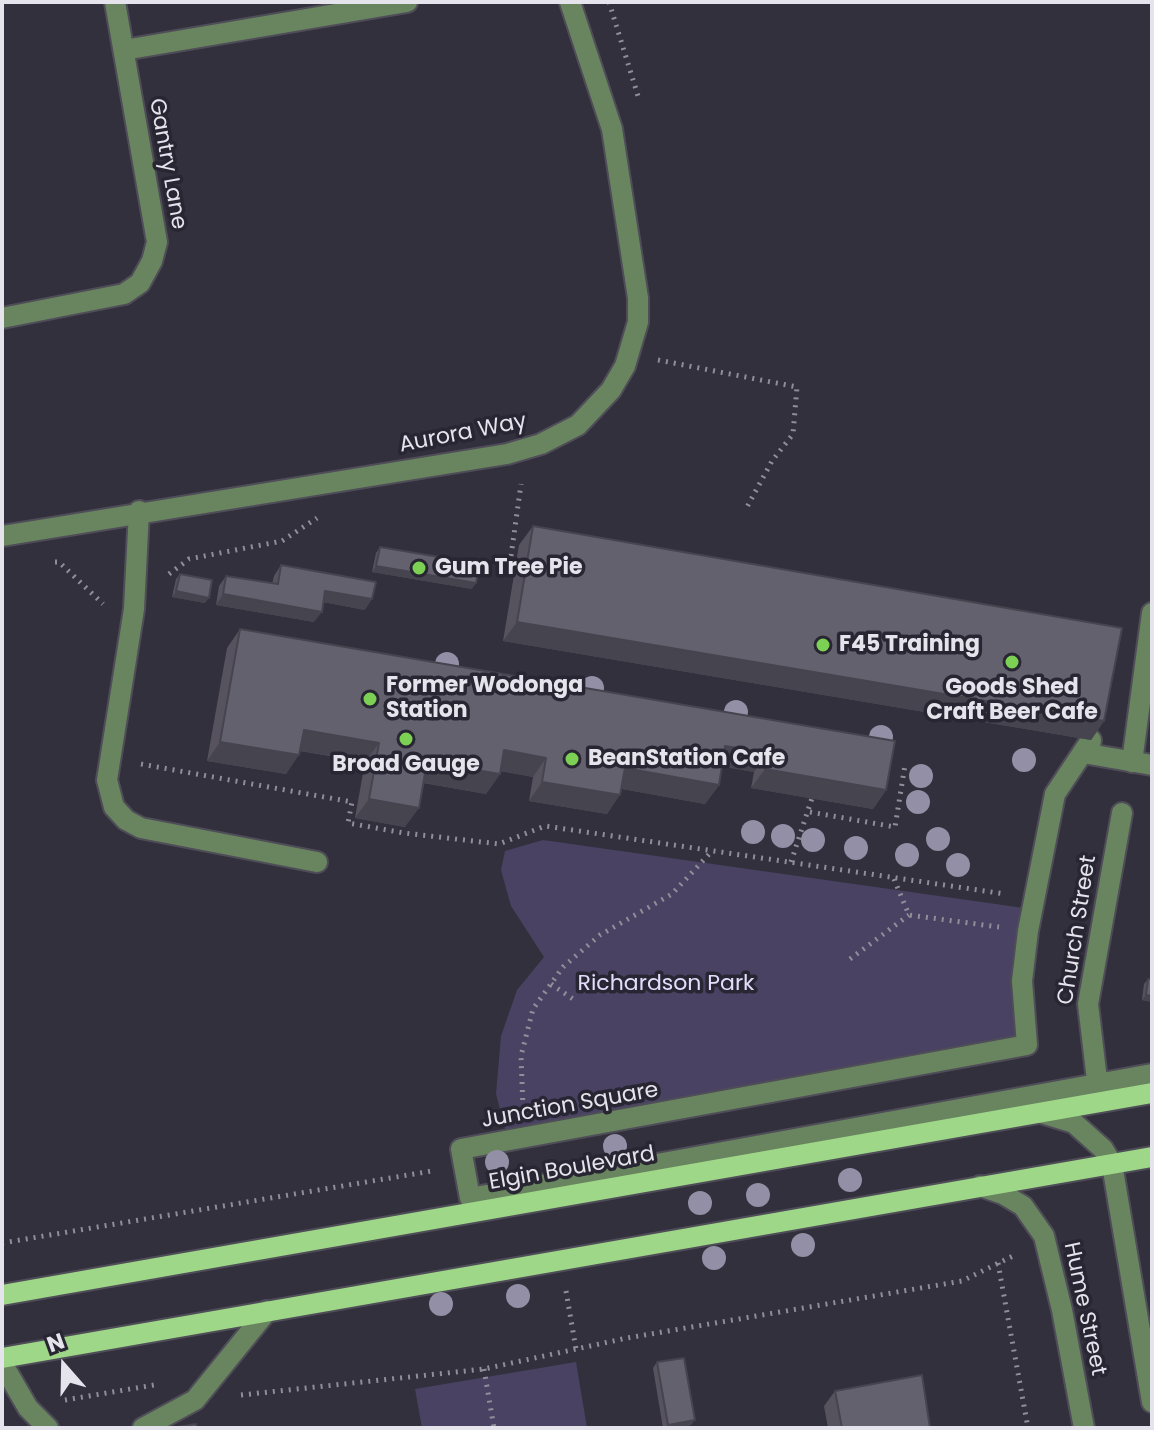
<!DOCTYPE html>
<html>
<head>
<meta charset="utf-8">
<style>
  body { margin:0 }
  #map { position:relative; width:1154px; height:1430px; overflow:hidden; background:#32303c; font-family:Poppins,sans-serif }
  canvas { display:block }
  .frame { position:absolute; inset:0; border:4px solid #e5e3eb; pointer-events:none }
  .north { position:absolute; left:24px; top:1326px; width:80px; height:80px; -webkit-text-stroke:6px #282632; paint-order:stroke; rotate:340deg; font-size:22px; font-weight:700; line-height:32px; text-align:center; color:#e5e3eb }
  .north::after { content:''; display:block; margin:auto; width:28px; height:36px; background:#e5e3eb; clip-path:polygon(50% 0,100% 100%,50% 72%,0 100%) }
</style>
</head>
<body>
<div id="map">
<canvas width="1154" height="1430"></canvas>
<div class="frame"></div>
<div class="north">N</div>
</div>
<script>
const ctx = document.querySelector('canvas').getContext('2d');
ctx.lineJoin = 'round';
function fillPath(path, color) { ctx.fillStyle = color; ctx.fill(path, 'evenodd'); }
const shape = rows => new Path2D(rows.map(r => 'M' + r).join(''));
function strokePath(path, color, width, dash) { ctx.strokeStyle = color; ctx.lineWidth = width; ctx.lineCap = dash ? 'butt' : 'round'; ctx.setLineDash(dash || []); ctx.stroke(path); }
function write(font, color, halo, rows, align = 'center') {
  ctx.font = font + ' Poppins,sans-serif'; ctx.lineWidth = 7; ctx.setLineDash([]); ctx.textBaseline = 'middle'; ctx.strokeStyle = halo; ctx.fillStyle = color; for (const [text, x, y, turn = 0] of rows) {
    ctx.save(); ctx.translate(x, y); ctx.rotate((+turn || 0) * Math.PI / 180); ctx.textAlign = isNaN(turn) ? turn : align; if (halo) ctx.strokeText(text, 0, 0); ctx.fillText(text, 0, 0); ctx.restore();
  }
}
fillPath(shape([
  [543,840,1031,909,1027,1045,509,1143,496,1094,501,1036,517,990,544,957,511,906,501,870,505,851],
  [576,1362,587,1428,422,1428,415,1389]
]), '#494263');
const minor = shape([
  [124,50,407,2],
  [2,318,124,294,140,283,152,261,157,242,115,2],
  [139,511,134,609,107,780,114,807,126,820,141,828,317,862],
  [2,536,507,454,541,444,578,425,611,390,625,366,638,322,638,298,612,129,570,2],
  [1132,762,1152,613],
  [1152,765,1089,754,1091,740,1055,794,1028,931,1022,981,1027,1045,461,1149,470,1198,1152,1074],
  [1099,1097,1088,1004,1122,813],
  [1038,1112,1074,1123,1103,1149,1112,1164,1152,1402],
  [980,1186,1003,1194,1023,1206,1044,1236,1062,1310,1084,1428],
  [2,1363,28,1408,48,1428],
  [143,1428,195,1400,267,1311]
]);
const major = shape([
  [2,1295,1152,1093],
  [2,1358,1152,1157]
]);
strokePath(minor, '#4f4d58', 24);
strokePath(major, '#4f4d58', 24);
strokePath(shape([
  [609,2,638,96],
  [658,360,797,387,793,434,772,461,747,507],
  [511,556,521,484],
  [55,562,59,562,103,604],
  [169,574,189,559,282,541,317,518],
  [141,764,352,802,348,823,404,833,499,844,545,826,1005,894],
  [810,812,895,827,905,765],
  [791,862,813,795],
  [894,879,909,915,999,927],
  [850,959,909,915],
  [551,984,573,999],
  [523,1108,521,1056,533,1009,563,967,600,935,672,894,712,851],
  [2,1243,432,1171],
  [998,1263,1028,1428],
  [566,1291,576,1349],
  [484,1369,494,1428],
  [241,1395,484,1369,627,1338,962,1281,1015,1255],
  [65,1400,154,1385]
]), '#908e98', 5, [2, 6]);
strokePath(minor, '#69855f', 20);
strokePath(major, '#9fd788', 20);
ctx.fillStyle = '#938fa6';
for (const [x, y] of [
  [447,664],
  [592,688],
  [736,712],
  [881,737],
  [1024,760],
  [921,776],
  [918,802],
  [753,832],
  [783,836],
  [938,839],
  [813,840],
  [856,848],
  [907,855],
  [958,865],
  [615,1146],
  [497,1162],
  [850,1180],
  [758,1195],
  [700,1203],
  [803,1245],
  [714,1258],
  [518,1296],
  [441,1304]
]) { ctx.beginPath(); ctx.arc(x, y, 12, 0, 2 * Math.PI); ctx.fill(); }
fillPath(shape([
  [533,526,1104,721,1091,740,503,641,519,545],
  [380,547,472,589,372,572,376,553],
  [281,565,365,610,323,602,314,622,216,605,219,586,226,576,272,584,274,576],
  [180,574,205,603,172,597,176,579],
  [240,629,895,741,886,790,873,809,751,788,754,772,722,766,719,785,705,804,622,789,607,814,529,801,533,777,500,771,500,774,486,794,423,783,405,827,355,818,365,762,300,751,286,774,207,761,227,648],
  [1148,979,1152,979,1152,1002,1142,1000,1144,984],
  [657,1362,691,1425,676,1428,663,1428,653,1368],
  [835,1391,930,1428,828,1428,824,1406]
]), '#56535f');
fillPath(shape([
  [376,566,476,583,472,589,372,572],
  [176,591,209,598,205,603,172,597],
  [325,591,372,599,365,610,318,601],
  [223,594,322,612,314,622,216,605],
  [517,622,1104,721,1091,740,503,641],
  [304,730,379,743,365,762,291,749],
  [220,742,299,755,286,774,207,761],
  [725,746,768,753,754,772,712,765],
  [504,750,546,758,533,777,491,769],
  [427,762,500,774,486,794,414,781],
  [625,768,719,785,705,804,612,787],
  [765,769,886,790,873,809,751,788],
  [542,782,620,795,607,814,529,801],
  [369,799,419,808,405,827,355,818],
  [1146,995,1152,996,1152,1002,1142,1000],
  [695,1420,691,1425,676,1428,665,1428,668,1425]
]), '#46444e');
const building = shape([
  [533,526,1122,628,1104,721,517,622,533,526],
  [380,547,480,564,476,583,376,566,380,547],
  [281,565,376,582,372,599,325,591,322,612,223,594,226,576,278,584,281,565],
  [180,574,212,580,209,598,176,591,180,574],
  [240,629,895,741,886,790,765,769,768,753,725,746,719,785,625,768,620,795,542,782,546,758,504,750,500,774,427,762,419,808,369,799,379,743,304,730,299,755,220,742,240,629],
  [1148,979,1152,979,1152,996,1146,995,1148,979],
  [684,1358,695,1420,668,1425,657,1362,684,1358],
  [922,1375,930,1428,842,1428,835,1391,922,1375],
  [196,1424,197,1428,172,1428,196,1424]
]);
fillPath(building, '#64616f');
strokePath(building, '#46444e', 2);
for (const [x, y, r, color] of [
  [419,568,8,"#7cd155"],
  [823,645,8,"#7cd155"],
  [1012,662,8,"#7cd155"],
  [370,699,8,"#7cd155"],
  [406,739,8,"#7cd155"],
  [572,759,8,"#7cd155"]
]) { const dot = new Path2D(); dot.arc(x, y, r, 0, 2 * Math.PI); ctx.fillStyle = color; ctx.fill(dot); strokePath(dot, '#282632', 3); }
write('22px', '#e5e3eb', '#282632', [
  ["Gantry Lane",167,164,80],
  ["Aurora Way",463,434,-11],
  ["Church Street",1078,930,-81],
  ["Junction Square",570,1106,-10],
  ["Elgin Boulevard",572,1169,-10],
  ["Hume Street",1084,1309,78]
]);
write('bold 22px', '#e5e3eb', '#282632', [
  ["Gum Tree Pie",435,568],
  ["F45 Training",839,645],
  ["Former Wodonga",386,686],
  ["Station",386,711],
  ["Goods Shed",1012,688,"center"],
  ["Craft Beer Cafe",1012,713,"center"],
  ["BeanStation Cafe",588,759],
  ["Broad Gauge",406,765,"center"]
], 'left');
write('22px', '#e2dcfd', '#282632', [
  ["Richardson Park",666,984]
]);
</script>
</body>
</html>
